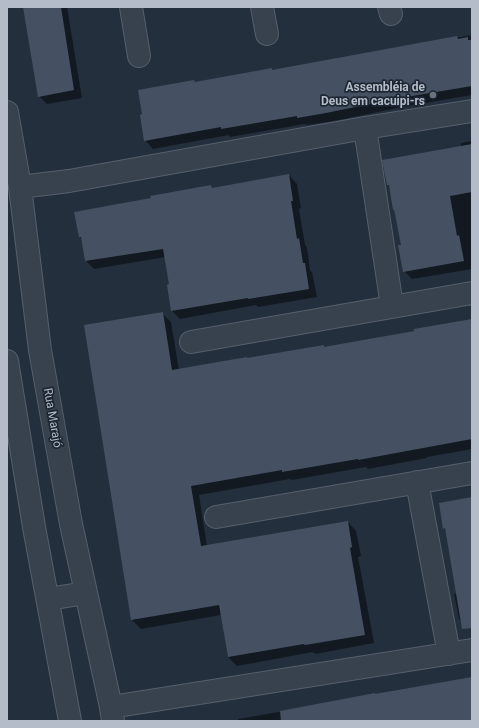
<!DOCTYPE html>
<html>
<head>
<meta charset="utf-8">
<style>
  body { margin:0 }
  #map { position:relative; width:479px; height:728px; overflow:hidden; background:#242f3e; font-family:Roboto,sans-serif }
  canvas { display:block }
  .frame { position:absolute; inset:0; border:8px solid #b4bcc9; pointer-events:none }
</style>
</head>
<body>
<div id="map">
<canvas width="479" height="728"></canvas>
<div class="frame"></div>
</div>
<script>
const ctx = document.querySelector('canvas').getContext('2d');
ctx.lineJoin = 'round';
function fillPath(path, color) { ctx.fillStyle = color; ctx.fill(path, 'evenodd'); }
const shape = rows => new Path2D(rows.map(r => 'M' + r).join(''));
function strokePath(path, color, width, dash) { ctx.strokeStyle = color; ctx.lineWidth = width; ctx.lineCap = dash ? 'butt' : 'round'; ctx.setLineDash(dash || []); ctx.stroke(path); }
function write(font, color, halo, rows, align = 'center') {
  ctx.font = font + ' Roboto,sans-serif'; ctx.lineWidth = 3.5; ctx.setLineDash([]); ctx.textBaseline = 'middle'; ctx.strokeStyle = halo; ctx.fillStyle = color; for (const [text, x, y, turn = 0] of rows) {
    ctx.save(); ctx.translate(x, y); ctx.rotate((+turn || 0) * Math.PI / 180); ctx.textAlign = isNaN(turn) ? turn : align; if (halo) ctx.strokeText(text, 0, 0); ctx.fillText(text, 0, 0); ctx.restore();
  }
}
fillPath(shape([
  [24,7,67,7,82,98,47,104,39,96],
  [472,35,472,95,402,107,334,121,306,125,305,124,230,137,229,135,153,149,145,140,194,81,196,83,273,71],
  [472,141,472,269,412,279,404,271,402,245,396,211,394,209,390,187,388,185,461,147,461,143],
  [289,175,297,184,301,208,299,209,305,245,307,248,310,270,312,272,317,297,258,307,256,305,180,319,172,311,170,285,166,257,94,269,86,261,82,240,80,237,152,199,211,186,213,189],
  [162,313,171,322,179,370,248,359,323,346,325,348,472,320,472,449,427,457,427,458,368,469,366,467,292,480,290,479,199,495,207,546,348,522,356,531,361,556,358,557,374,643,315,654,313,652,237,666,228,657,221,615,141,629,132,620,85,326],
  [472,498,472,626,467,627,459,619,454,594,457,593,446,531,444,528],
  [472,678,472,721,239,721,238,719]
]), '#0007');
fillPath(shape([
  [23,7,61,7,74,90,38,97],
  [457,36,458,39,468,37,468,40,472,40,472,86,394,99,326,113,297,118,297,116,221,129,221,127,144,141,140,115,142,114,138,90,194,80,195,82,272,68,272,70],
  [472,144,472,192,450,196,457,236,459,235,464,261,403,272,398,245,401,245,394,209,393,210,389,185,387,185,382,160],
  [289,174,293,201,291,201,297,239,299,238,303,263,305,263,309,289,248,299,248,298,171,311,167,285,169,284,163,249,85,261,81,237,79,237,74,212,151,198,150,196,211,185,212,188],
  [163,312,172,370,247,357,247,358,324,345,324,347,414,331,414,329,472,319,472,439,358,460,358,459,282,472,282,470,191,486,201,546,348,521,352,547,350,548,365,635,305,645,304,644,228,657,219,605,131,620,84,325],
  [472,497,472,628,462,629,445,528,443,529,439,503],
  [472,677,472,721,281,721,280,711,375,693,375,694]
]), '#455162');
const minor = shape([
  [131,7,139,56],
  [262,7,267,34],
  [389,7,391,14],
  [7,112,20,187,40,350,71,524,111,707,113,721],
  [365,128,392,306],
  [20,187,69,181,365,128,472,111],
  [191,342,472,293],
  [7,361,34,527,70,721],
  [417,482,449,654],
  [216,517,472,473],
  [48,599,86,593],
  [111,707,472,650]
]);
strokePath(minor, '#565f6c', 24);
strokePath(minor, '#38414e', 22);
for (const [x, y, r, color] of [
  [433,95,4,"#6b7280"]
]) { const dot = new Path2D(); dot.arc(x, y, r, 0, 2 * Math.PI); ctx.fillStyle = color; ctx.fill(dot); strokePath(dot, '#1d2633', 1.5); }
write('bold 12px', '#b4bcc9', '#1d2633', [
  ["Assembléia de",425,88],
  ["Deus em cacuipi-rs",425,102]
], 'right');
write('12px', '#b4bcc9', '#1d2633', [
  ["Rua Marajó",52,418,80]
]);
</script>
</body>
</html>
